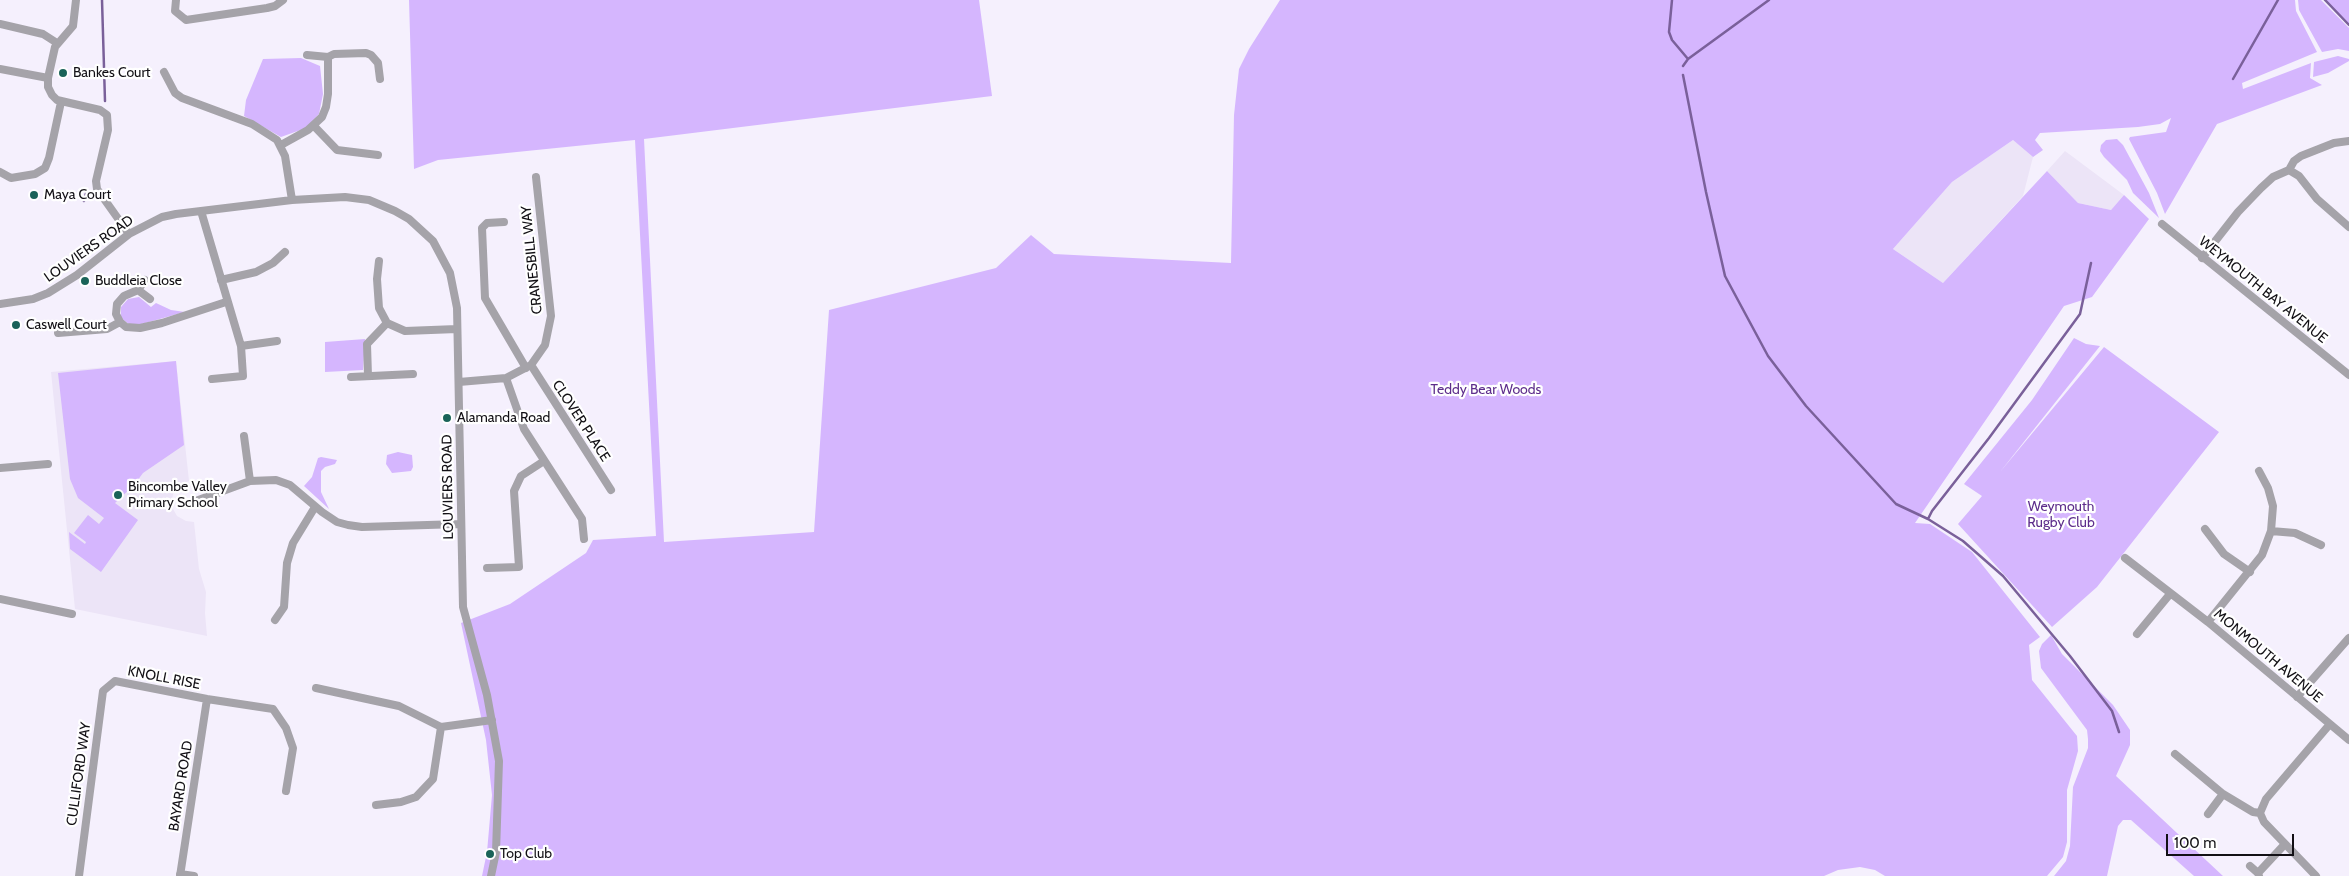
<!DOCTYPE html>
<html>
<head>
<meta charset="utf-8">
<style>
  body { margin:0 }
  #map { position:relative; width:2349px; height:876px; overflow:hidden; background:#f5f0fd; font-family:Cabin,sans-serif }
  canvas { display:block }
  .scale { position:absolute; left:2166px; top:834px; width:128px; height:22px; box-sizing:border-box; border:2px solid #121015; border-top:0; padding-left:6px; font-size:15px; line-height:18px; white-space:nowrap; color:#121015; -webkit-text-stroke:4px #fff; paint-order:stroke }
</style>
</head>
<body>
<div id="map">
<canvas width="2349" height="876"></canvas>
<div class="scale">100 m</div>
</div>
<script>
const ctx = document.querySelector('canvas').getContext('2d');
ctx.lineJoin = 'round';
function fillPath(path, color) { ctx.fillStyle = color; ctx.fill(path, 'evenodd'); }
const shape = rows => new Path2D(rows.map(r => 'M' + r).join(''));
function strokePath(path, color, width, dash) { ctx.strokeStyle = color; ctx.lineWidth = width; ctx.lineCap = dash ? 'butt' : 'round'; ctx.setLineDash(dash || []); ctx.stroke(path); }
function write(font, color, halo, rows, align = 'center') {
  ctx.font = font + ' Cabin,sans-serif'; ctx.lineWidth = 4.5; ctx.setLineDash([]); ctx.textBaseline = 'middle'; ctx.strokeStyle = halo; ctx.fillStyle = color; for (const [text, x, y, turn = 0] of rows) {
    ctx.save(); ctx.translate(x, y); ctx.rotate((+turn || 0) * Math.PI / 180); ctx.textAlign = isNaN(turn) ? turn : align; if (halo) ctx.strokeText(text, 0, 0); ctx.fillText(text, 0, 0); ctx.restore();
  }
}
fillPath(shape([
  [2013,140,2033,157,2023,196,1943,283,1893,249,1952,182],
  [2065,151,2124,195,2111,210,2078,203,2047,171],
  [176,361,189,481,179,485,174,490,172,499,173,509,177,516,186,521,194,522,199,569,206,592,205,613,207,636,75,609,51,372]
]), '#ece4f7');
fillPath(shape([
  [409,0,979,0,992,96,644,139,664,542,814,532,829,310,996,268,1031,235,1054,254,1231,263,1234,115,1239,69,1249,49,1280,0,2295,0,2296,11,2317,52,2242,83,2243,89,2311,63,2310,78,2322,85,2217,124,2165,214,2157,193,2129,139,2130,137,2166,132,2171,118,2160,124,2138,127,2040,133,2035,140,2043,150,2033,157,2013,140,1952,182,1893,249,1943,283,2047,171,2078,203,2111,210,2124,195,2149,219,2092,297,2064,306,1915,523,1930,524,1972,552,2040,637,2029,645,2032,680,2077,736,2078,751,2067,790,2067,842,2063,857,2047,876,1885,876,1875,870,1860,867,1838,870,1824,876,482,876,487,852,492,795,486,740,461,623,510,604,586,553,593,540,656,536,635,140,438,160,414,169],
  [2298,0,2321,0,2349,28,2349,51,2338,49,2322,52,2299,10],
  [2325,0,2349,0,2349,25],
  [2338,56,2349,59,2349,61,2328,73,2313,77,2314,62],
  [301,58,320,66,323,94,319,114,306,128,281,137,244,116,246,100,263,59],
  [2117,139,2123,145,2149,193,2159,218,2133,193,2127,180,2104,157,2100,151,2101,145,2106,140],
  [139,297,151,307,156,303,171,310,185,312,138,325,130,325,121,318,121,307,128,299],
  [2074,338,2086,344,2100,346,2000,472,2104,347,2219,432,2097,587,2052,627,1958,524,1982,496,1964,484,2032,400],
  [365,339,363,370,325,372,325,342],
  [176,361,184,445,143,473,134,485,115,503,138,520,101,572,70,549,69,532,85,544,86,542,74,533,88,515,99,524,104,518,78,498,70,479,58,373],
  [398,452,412,455,413,467,411,471,392,473,386,464,387,455],
  [321,457,337,460,335,464,325,467,321,471,321,492,329,509,304,486,312,477,318,458],
  [2051,635,2062,654,2113,705,2130,730,2130,745,2116,776,2223,876,2194,876,2131,820,2123,820,2118,826,2107,876,2054,876,2066,861,2070,846,2073,787,2088,748,2088,739,2087,730,2041,668,2039,651,2042,644]
]), '#d5b6fe');
strokePath(shape([
  [102,0,105,101],
  [1672,0,1669,32,1672,40,1688,59],
  [2325,0,2349,25],
  [1683,66,1688,59,1769,0],
  [1683,75,1706,192,1725,276,1768,356,1806,406,1896,504,1928,519,1963,541,2003,576,2070,656,2112,711,2119,732],
  [2233,79,2278,0],
  [84,201,86,193],
  [1928,519,1932,511,1989,438,2080,314,2091,263]
]), '#7a609a', 2.5);
strokePath(shape([
  [76,0,73,26,55,47,48,78,48,87,52,95,57,100,100,110,107,115,108,130,96,181,97,189,129,234],
  [176,0,175,11,186,20,267,8,275,6,283,0],
  [0,24,43,34,57,43],
  [307,55,328,57,334,54,366,53,371,55,378,63,380,79],
  [0,69,48,78],
  [164,72,175,93,182,98,252,124,277,140,285,156,292,200],
  [314,126,337,150,378,155],
  [281,145,308,130,322,117,326,107,328,94,328,57],
  [2289,170,2299,176,2317,199,2349,227],
  [2289,170,2294,161,2301,156,2334,143,2349,141],
  [0,172,11,178,35,174,45,168,49,158,61,102],
  [201,211,241,346,243,376,212,379],
  [504,222,487,223,482,228,485,298,526,368],
  [2162,224,2349,375],
  [2202,258,2238,212,2261,188,2273,177,2289,170],
  [379,261,377,279,379,308,387,323,405,331,457,329],
  [145,280,138,290,124,296,117,304,116,314,120,322,126,327,140,328,162,323,226,302],
  [221,280,256,272,273,263,285,252],
  [138,290,150,299],
  [0,304,33,299,48,293,77,275,129,234,162,217,176,214,292,200,345,197,369,200,395,211,409,219,433,241,450,273,457,308,463,607,487,695,499,761,496,852,491,876],
  [58,333,107,329,120,322],
  [241,346,277,341],
  [531,365,611,490],
  [368,376,367,344,387,323],
  [351,377,413,374],
  [506,378,524,429,582,519,584,539],
  [459,382,506,378,531,365,545,345,551,316,536,177],
  [244,436,250,481],
  [0,468,48,464],
  [193,502,250,481,276,480,290,485,322,512,337,522,348,525,362,527,460,524],
  [2205,529,2224,554,2250,572],
  [2271,531,2295,533,2321,545],
  [2125,558,2208,622,2349,740],
  [487,568,519,567,514,491,521,476,544,461],
  [0,599,72,614],
  [275,620,284,607,287,563,293,543,315,507],
  [2208,622,2262,555,2271,531,2273,506,2268,488,2259,471],
  [2137,634,2170,594],
  [316,688,399,706,441,727,492,720],
  [2297,697,2349,638],
  [2175,754,2223,794,2253,812,2260,813],
  [376,805,401,802,416,797,433,779,441,727],
  [2208,814,2223,794],
  [2250,866,2258,873],
  [180,874,194,876],
  [79,876,103,691,115,681,207,699,273,709,286,728,293,748,286,791],
  [180,876,207,699],
  [2259,876,2258,873,2285,844],
  [2316,876,2264,822,2260,813,2266,799,2330,724]
]), '#a5a3a9', 8);
for (const [x, y, r, color] of [
  [63,73,5,"#1a6359"],
  [34,195,5,"#1a6359"],
  [85,281,5,"#1a6359"],
  [16,325,5,"#1a6359"],
  [447,418,5,"#1a6359"],
  [118,495,5,"#1a6359"],
  [490,854,5,"#1a6359"]
]) { const dot = new Path2D(); dot.arc(x, y, r, 0, 2 * Math.PI); ctx.fillStyle = color; ctx.fill(dot); strokePath(dot, '#fff', 2); }
write('14px', '#121015', '#fff', [
  ["Bankes Court",73,73],
  ["Maya Court",44,195],
  ["Buddleia Close",95,281],
  ["Caswell Court",26,325],
  ["Alamanda Road",457,418],
  ["Bincombe Valley",128,487],
  ["Primary School",128,503],
  ["Top Club",500,854]
], 'left');
write('14px', '#121015', '#fff', [
  ["LOUVIERS ROAD",89,249,-35],
  ["CRANESBILL WAY",532,260,-96],
  ["WEYMOUTH BAY AVENUE",2263,290,39],
  ["CLOVER PLACE",581,421,57],
  ["LOUVIERS ROAD",448,487,-91],
  ["MONMOUTH AVENUE",2268,656,40],
  ["KNOLL RISE",164,678,11],
  ["CULLIFORD WAY",79,774,-82],
  ["BAYARD ROAD",181,786,-81]
]);
write('14px', '#5d2d8b', '#fff', [
  ["Teddy Bear Woods",1486,390],
  ["Weymouth",2061,507],
  ["Rugby Club",2061,523]
]);
</script>
</body>
</html>
